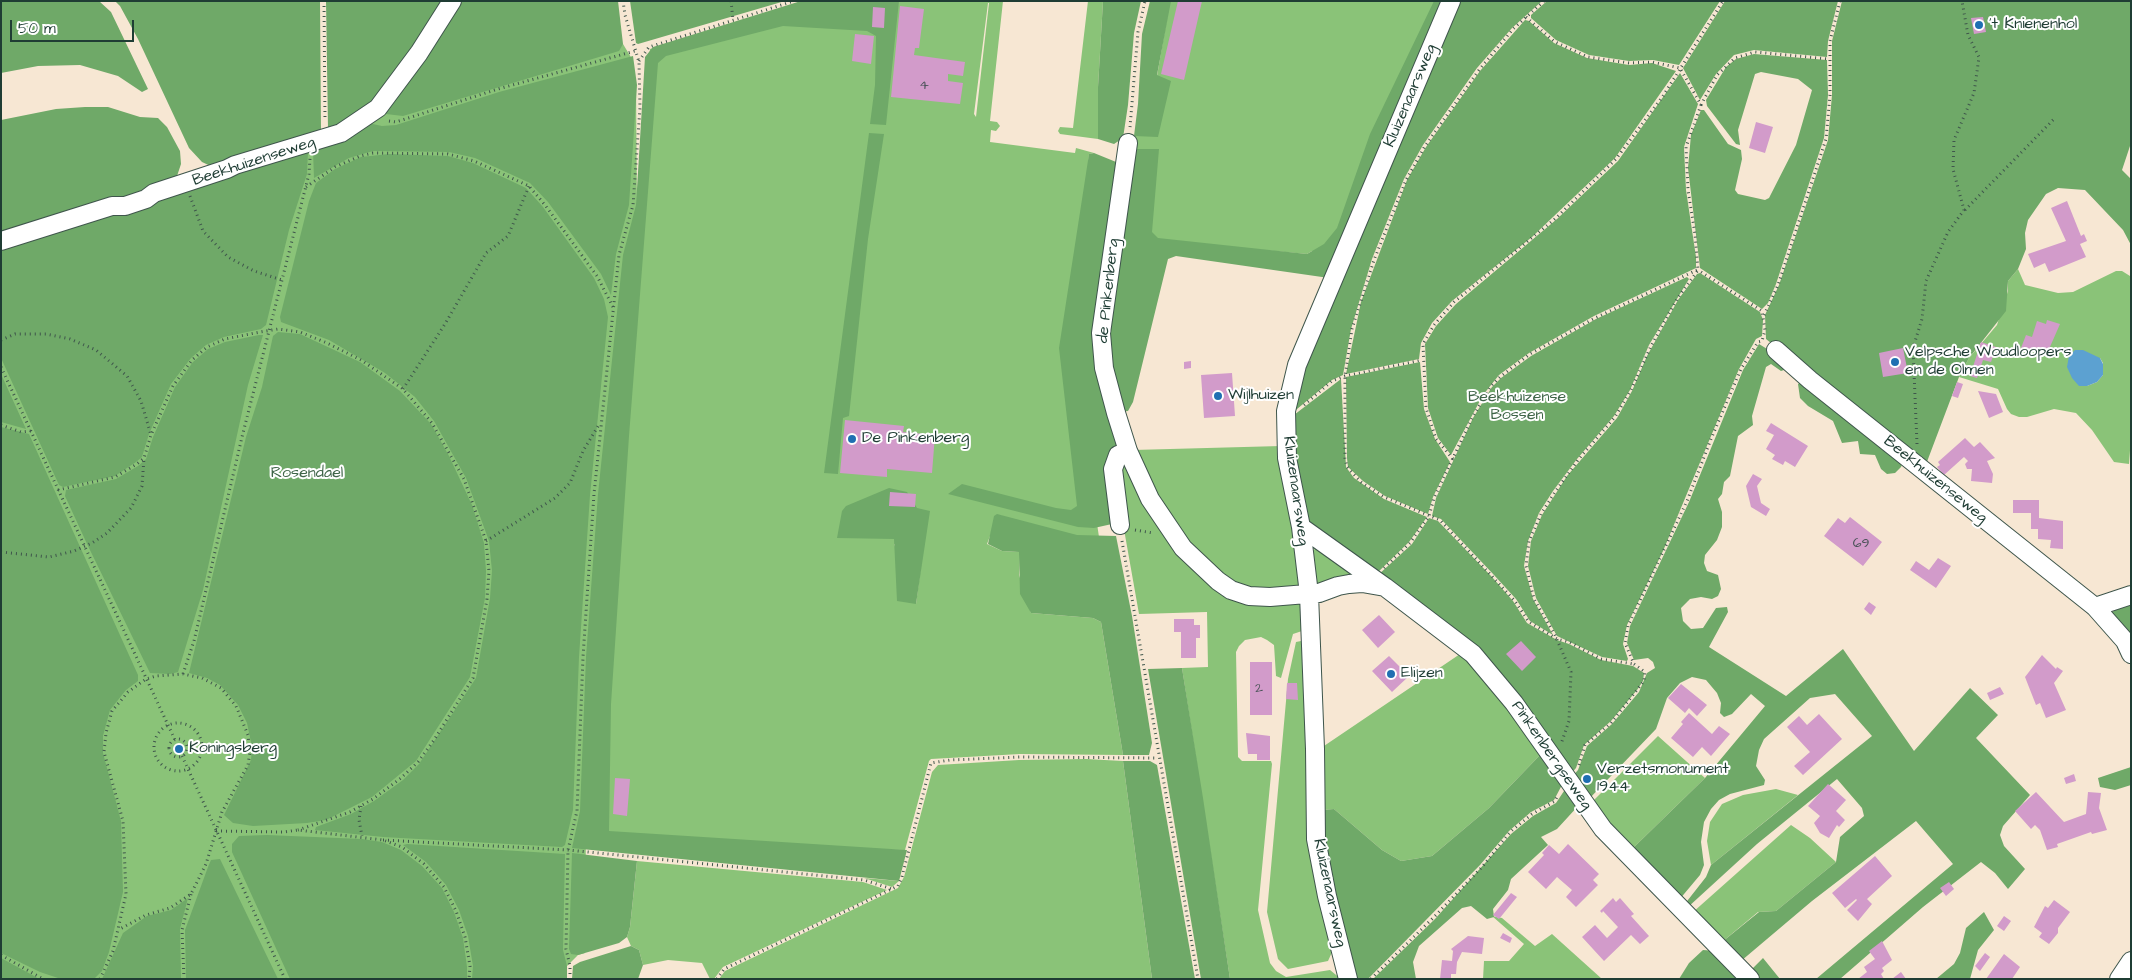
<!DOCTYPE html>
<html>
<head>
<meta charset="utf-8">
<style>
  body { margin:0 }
  #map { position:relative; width:2132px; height:980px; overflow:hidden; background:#f7e7d3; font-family:"Architects Daughter",sans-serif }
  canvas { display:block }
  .frame { position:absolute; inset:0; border:2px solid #1f3d34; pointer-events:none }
  .scale { position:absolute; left:10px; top:20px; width:124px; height:22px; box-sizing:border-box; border:2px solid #1f3d34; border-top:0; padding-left:6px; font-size:15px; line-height:18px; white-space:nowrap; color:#1f3d34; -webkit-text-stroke:4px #fff; paint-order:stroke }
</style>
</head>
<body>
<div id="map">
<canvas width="2132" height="980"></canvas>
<div class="frame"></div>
<div class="scale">50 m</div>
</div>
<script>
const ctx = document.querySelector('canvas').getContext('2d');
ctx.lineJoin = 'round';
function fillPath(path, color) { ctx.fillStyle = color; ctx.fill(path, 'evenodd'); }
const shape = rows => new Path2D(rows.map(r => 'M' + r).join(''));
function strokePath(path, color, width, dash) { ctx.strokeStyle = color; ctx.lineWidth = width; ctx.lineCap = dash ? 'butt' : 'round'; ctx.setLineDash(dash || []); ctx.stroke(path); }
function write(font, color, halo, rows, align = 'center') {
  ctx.font = font + ' "Architects Daughter",sans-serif'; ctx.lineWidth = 4; ctx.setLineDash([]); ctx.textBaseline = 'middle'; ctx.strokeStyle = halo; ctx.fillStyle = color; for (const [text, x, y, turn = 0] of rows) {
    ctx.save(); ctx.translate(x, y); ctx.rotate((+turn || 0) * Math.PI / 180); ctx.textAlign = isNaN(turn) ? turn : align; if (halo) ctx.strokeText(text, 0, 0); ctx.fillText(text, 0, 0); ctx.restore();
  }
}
fillPath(shape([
  [803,1,1003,1,990,121,997,122,1000,126,996,131,991,130,990,142,1075,153,1076,148,1094,153,1089,154,1073,363,1099,537,1083,538,998,515,987,544,1002,551,1020,552,1019,575,1031,613,1093,618,1101,622,1123,755,1020,754,931,759,929,761,905,850,587,846,586,819,585,953,578,955,567,966,567,979,1,979,1,249,345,139,396,94,623,44,632,59,636,83,637,211,650,49],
  [988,3,989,3,976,117,974,114],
  [924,543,916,604,894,544],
  [1088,1,1103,1,1098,87,1098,139,1060,134,1058,131,1060,127,1073,128],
  [1170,1,1440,1,1332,252,1312,251,1307,254,1141,239,1150,150,1132,149,1134,136,1152,136,1157,76],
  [2018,269,2025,285,2058,293,2073,292,2116,271,2122,271,2130,276,2131,437,2129,464,2114,462,2092,430,2076,413,2054,409,2027,417,2019,417,2011,414,2007,409,1998,389,1959,377,1969,358,1997,325,2008,291,2008,281],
  [2100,358,2103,363,2103,375,2097,382,2087,386],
  [1281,446,1302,586,1248,591,1221,578,1168,521,1133,450],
  [1123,457,1214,584,1302,602,1305,630,1293,634,1281,678,1276,676,1274,645,1267,640,1261,637,1245,640,1239,646,1236,652,1238,757,1242,761,1271,761,1272,764,1258,910,1270,963,1276,971,1286,977,1330,970,1341,979,1230,979,1182,668,1208,667,1207,612,1139,614,1125,535,1119,463],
  [1317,548,1365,577,1317,588,1311,551],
  [1301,641,1307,642,1333,950,1328,961,1288,969,1278,959,1267,912,1288,679,1296,642],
  [1463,652,1542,753,1489,808,1432,856,1401,861,1382,850,1334,809,1321,810,1321,748],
  [1658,736,1705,778,1630,851,1590,804],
  [1086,759,1123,761,1152,979,719,979,725,971,898,888,904,877,932,772,938,765,1019,760],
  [1776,789,1798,795,1711,865,1707,841,1710,822,1722,804,1743,795],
  [1791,825,1810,838,1836,862,1776,911,1758,912,1722,942,1692,913],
  [637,861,863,882,887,890,723,967,714,979,710,979,702,963,668,960,643,965,639,950,631,946,627,937,630,927],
  [864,878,899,881,892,887],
  [1492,916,1502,918,1535,946,1552,934,1602,979,1483,979,1484,961,1509,961,1524,944]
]), '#8ac378');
fillPath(shape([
  [1,1,99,1,111,12,148,89,142,92,118,76,80,65,38,66,1,73],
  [115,1,320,1,321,133,217,169,202,162,189,148,138,39,120,6],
  [326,1,445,1,390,87,340,130,328,128],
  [457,1,618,1,623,44,619,51,403,116,386,114,383,111],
  [630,1,785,1,638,44,636,43],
  [801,1,899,1,886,125,870,124,875,85,876,36,867,31,783,26,666,56,658,63,629,436,611,704,609,831,907,850,899,881,572,848,580,811,586,657,598,494,623,255,636,205,645,57,653,47],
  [1103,1,1141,1,1134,33,1128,105,1123,138,1114,144,1098,139,1098,87],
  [1150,1,1171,1,1157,75,1171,81,1158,137,1134,136,1138,104,1142,34],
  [1434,1,1447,1,1329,278,1176,256,1168,259,1133,402,1128,411,1120,412,1105,334,1132,149,1159,149,1152,232,1158,238,1307,254,1324,244,1337,228,1370,134],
  [1456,1,1542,1,1512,28,1477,68,1423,145,1404,179,1372,259,1351,329,1343,375,1332,380,1291,414,1295,389],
  [1547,1,1720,1,1679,65,1653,60,1629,61,1589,55,1556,40,1531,18,1531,15],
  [1725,1,1838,1,1828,41,1827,57,1754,50,1734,55,1716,74,1700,100,1683,68],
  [1842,1,2131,1,2131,143,2122,170,2131,179,2131,245,2123,230,2085,190,2058,188,2046,194,2028,220,2025,233,2026,249,2018,269,2008,281,2006,311,1969,358,1959,377,1925,467,1766,339,1765,315,1779,285,1828,140,1832,95,1832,41],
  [1525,20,1529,21,1554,43,1587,58,1629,65,1652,63,1676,71,1615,158,1532,237,1452,301,1432,323,1421,343,1419,359,1346,374,1361,302,1407,180,1426,147,1480,71],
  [1754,54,1827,60,1828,95,1824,138,1776,284,1768,303,1762,309,1700,268,1688,168,1691,135,1701,110,1704,110,1728,144,1741,150,1742,159,1735,190,1738,194,1765,200,1769,198,1796,145,1812,90,1798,79,1761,72,1755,74,1738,130,1740,145,1736,144,1707,106,1706,100,1726,67,1736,59],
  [633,56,637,85,629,205,616,254,611,295,601,274,548,202,530,183,475,158,449,152,373,151,349,158,314,178,313,151,315,149,368,123,382,126,396,125,499,92],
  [1680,73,1698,104,1684,147,1686,190,1696,257,1696,268,1594,316,1529,353,1499,375,1483,395,1451,455,1438,438,1428,408,1425,344,1436,326,1456,304,1557,219,1618,161],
  [85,107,108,107,140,117,158,118,167,127,180,151,181,164,177,176,171,182,1,235,1,120,56,109],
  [869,133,884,134,868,239,849,416,843,418,838,474,824,473],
  [306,150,308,152,307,174,289,230,266,325,261,329,224,337,206,345,191,358,171,384,149,434,142,457,136,462,115,476,63,487,59,485,1,358,1,248],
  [1094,153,1121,164,1096,334,1122,447,1112,524,1094,528,1078,527,948,494,962,484,1056,508,1071,510,1077,506,1059,348,1089,154],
  [389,154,448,156,473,163,526,188,543,207,594,278,604,299,608,317,590,495,579,657,573,810,565,845,562,847,383,837,315,830,316,827,351,814,374,801,403,780,419,764,476,678,490,598,492,571,489,541,466,478,434,421,415,397,385,373,329,340,281,322,280,317,309,201,316,183,335,169,361,157],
  [1700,273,1760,312,1763,320,1762,336,1756,339,1739,369,1663,551,1627,625,1623,644,1628,659,1627,661,1602,657,1557,636,1536,598,1528,566,1531,541,1542,515,1567,476,1617,418,1632,391,1647,356,1678,300,1697,274],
  [1687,277,1689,279,1649,345,1630,390,1614,416,1577,459,1553,491,1539,513,1528,541,1524,566,1528,580,1533,599,1553,635,1530,621,1516,599,1494,575,1441,519,1432,516,1436,498,1473,418,1492,387,1501,378,1531,356,1596,319],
  [278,332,300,334,360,362,400,391,431,424,449,456,472,505,484,543,486,571,485,598,470,677,416,761,372,797,326,820,307,823,253,826,233,823,224,815,251,760,252,747,247,723,238,705,220,685,207,678,189,673,246,437,262,387,273,336],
  [259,335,263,335,248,385,203,590,178,672,170,674,150,673,88,546,65,496,66,490,116,479,138,466,146,459,153,437,175,387,193,362,208,349,225,342],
  [1759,344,1785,360,1787,369,1781,371,1771,364,1766,367,1752,416,1753,425,1738,436,1730,476,1724,482,1722,494,1718,499,1722,512,1722,527,1717,540,1705,555,1704,563,1707,571,1718,575,1721,589,1718,596,1712,599,1701,597,1690,599,1681,608,1683,621,1691,629,1703,628,1716,608,1727,607,1728,612,1709,647,1786,696,1843,649,1914,751,1970,688,1998,715,1976,738,2030,795,2003,826,2000,835,2004,846,2025,869,2008,889,1995,873,1981,862,1923,907,1840,979,1816,979,1953,864,1916,821,1812,901,1741,961,1722,942,1759,912,1776,911,1836,862,1840,837,1864,816,1862,808,1837,779,1757,844,1687,908,1684,905,1706,877,1711,865,1872,736,1835,694,1810,698,1764,739,1759,750,1756,766,1765,780,1764,785,1730,794,1719,800,1711,809,1704,822,1701,842,1704,865,1700,875,1679,900,1630,851,1705,778,1765,706,1751,694,1732,714,1724,717,1720,713,1721,703,1717,693,1706,680,1692,677,1680,683,1667,698,1656,729,1588,800,1571,778,1578,770,1587,746,1612,724,1639,692,1647,673,1655,668,1653,662,1648,658,1634,660,1627,643,1630,626,1689,502,1743,370],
  [1420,362,1424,409,1435,439,1450,462,1433,497,1428,514,1385,496,1363,481,1348,467,1347,458,1346,377],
  [1,374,26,429,1,422],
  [1341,379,1346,467,1354,478,1384,499,1427,517,1409,542,1375,575,1304,519,1290,418],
  [1802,381,1903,462,1901,467,1895,473,1887,474,1881,469,1875,455,1860,454,1858,441,1842,443,1833,421,1808,406,1800,398,1798,384],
  [1,427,29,434,138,675,138,681,126,690,110,710,103,736,103,753,121,821,123,892,109,952,102,971,94,979,61,979,40,972,1,953],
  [889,488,907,492,917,508,930,511,916,604,897,601,894,539,837,538,842,511,846,506],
  [997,514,1077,535,1116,536,1132,616,1152,743,1149,755,1123,755,1101,622,1093,618,1031,613,1020,594,1019,552,1002,551,988,544,994,516],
  [1429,518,1438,521,1492,577,1513,601,1527,623,1557,640,1569,644,1601,660,1633,666,1644,673,1643,681,1637,690,1611,721,1584,745,1576,768,1569,776,1518,701,1377,576,1412,544],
  [2131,601,2131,642,2110,616,2117,606],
  [1182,668,1203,798,1230,979,1201,979,1148,669],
  [1542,753,1563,783,1554,800,1531,812,1509,831,1480,865,1368,979,1353,979,1332,894,1321,810,1334,809,1382,850,1401,861,1432,856,1489,808],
  [1123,761,1150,761,1157,765,1195,979,1152,979],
  [2131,767,2131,785,2115,790,2100,787,2098,778],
  [1566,788,1579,805,1557,829,1541,837,1548,845,1511,879,1508,890,1493,909,1494,917,1487,919,1471,906,1462,908,1419,946,1413,962,1416,979,1373,979,1435,919,1511,834,1533,816,1556,803],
  [267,835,362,839,382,842,401,850,422,866,442,888,454,912,463,938,467,967,467,979,290,979,232,852,232,844,239,836],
  [407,844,565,854,563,950,567,966,567,979,472,979,473,966,468,936,459,910,446,885,426,862,403,845],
  [572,853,637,861,630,927,627,937,619,943,578,955,571,954,569,949],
  [220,859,278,979,186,979,185,930,208,867,211,860],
  [188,898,180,929,181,979,102,979,123,933,147,916,171,910],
  [1984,912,1994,930,1978,950,1970,979,1936,979,1954,964,1960,953,1966,928],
  [631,946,639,950,643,965,638,979,572,979,573,966,580,962],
  [1703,950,1716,951,1742,979,1679,979,1689,963],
  [1,958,36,977,38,979,1,979],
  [1763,958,1780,979,1758,979,1751,970]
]), '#6fa968');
fillPath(shape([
  [2075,350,2083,350,2100,358,2103,364,2103,375,2097,382,2087,386,2079,386,2072,378,2067,367,2069,356]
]), '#5ca1d1');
fillPath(shape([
  [1178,1,1202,1,1184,80,1161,74],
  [900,6,924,9,919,48,915,48,914,55,965,62,963,76,948,74,948,81,963,83,960,104,891,97],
  [873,7,885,8,884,28,872,27],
  [1983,17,1986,32,1974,34,1971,18],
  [855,34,874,36,871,64,852,61],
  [1756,122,1773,127,1765,153,1749,148],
  [2067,201,2081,236,2084,234,2087,241,2080,244,2086,257,2049,272,2045,263,2034,268,2028,254,2066,241,2051,208],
  [2047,320,2060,324,2046,356,2021,348,2026,335,2032,337,2037,321,2046,324],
  [1981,342,1996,347,1991,362,1983,360,1977,378,1970,376],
  [1903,348,1908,373,1883,377,1879,353],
  [1191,361,1191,368,1184,369,1184,362],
  [1232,373,1235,416,1204,418,1201,375],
  [1957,382,1963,384,1958,398,1952,396],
  [1978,391,1996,394,2003,412,1989,418],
  [845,420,904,426,903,432,935,435,932,473,887,469,887,477,840,473],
  [1771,423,1808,446,1795,467,1785,461,1783,465,1772,459,1775,455,1766,449,1774,435,1766,431],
  [1965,438,1974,447,1980,442,1995,458,1987,461,1993,474,1992,483,1971,481,1972,469,1967,469,1965,464,1968,461,1964,457,1944,475,1937,467,1940,465,1938,462],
  [1753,474,1762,479,1757,486,1761,503,1770,509,1766,516,1751,507,1746,486],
  [890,492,916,494,915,507,889,506],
  [2013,500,2039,500,2039,518,2063,521,2063,549,2050,548,2051,540,2038,539,2038,529,2031,529,2031,513,2013,513],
  [1850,517,1882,542,1863,566,1824,536,1838,518,1845,523],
  [1938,558,1951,566,1936,588,1910,570,1916,561,1929,570],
  [1869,602,1876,607,1871,615,1864,609],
  [1379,615,1395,632,1378,648,1362,630],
  [1174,619,1194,619,1194,625,1200,625,1200,638,1196,638,1196,658,1181,658,1181,632,1174,632],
  [1521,641,1536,657,1522,671,1506,654],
  [2042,655,2056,669,2057,667,2063,671,2054,683,2066,710,2046,718,2040,703,2036,705,2025,677],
  [1389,656,1409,676,1392,692,1372,671],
  [1250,662,1272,662,1272,715,1250,715],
  [1287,683,1297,683,1298,700,1286,699],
  [1681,684,1707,705,1697,716,1689,708,1685,713,1668,698],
  [2000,687,2004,694,1990,700,1987,693],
  [1689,713,1712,734,1719,726,1730,734,1711,756,1702,747,1693,757,1671,738,1683,724,1681,722],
  [1819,714,1842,739,1803,775,1794,766,1810,752,1787,727,1799,716,1807,725],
  [1246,733,1270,736,1270,760,1257,760,1257,754,1248,754],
  [2074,774,2076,781,2066,784,2064,778],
  [615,778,630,779,627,816,613,814],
  [1828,784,1846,800,1836,811,1845,820,1839,827,1837,825,1829,838,1820,833,1814,823,1820,816,1808,806],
  [2036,792,2064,822,2086,814,2088,792,2101,793,2099,808,2107,830,2092,834,2091,832,2057,844,2058,847,2047,850,2040,830,2035,825,2031,829,2015,811],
  [1568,844,1599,874,1593,880,1598,885,1576,907,1566,897,1572,890,1557,877,1546,889,1528,872,1544,855,1542,853,1549,845,1559,854],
  [1875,856,1892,876,1867,899,1872,904,1858,921,1847,910,1857,900,1856,899,1845,908,1832,893],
  [1949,882,1954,889,1946,896,1940,888],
  [1511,893,1517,897,1499,919,1493,915],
  [1613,898,1616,902,1620,898,1634,914,1631,916,1649,936,1640,944,1631,935,1604,961,1582,937,1595,925,1607,938,1618,927,1603,911,1602,913,1600,911],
  [2054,900,2070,912,2058,928,2058,933,2049,944,2039,937,2042,933,2034,927,2045,906,2048,908],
  [2004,916,2011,921,2004,931,1997,926],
  [1503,933,1512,938,1510,943,1500,938],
  [1468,936,1484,938,1482,954,1462,952,1457,962,1456,974,1451,974,1451,979,1440,979,1442,960,1452,961,1453,951,1451,949],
  [1882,941,1892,960,1882,968,1884,971,1881,974,1884,979,1858,979,1867,972,1864,967,1875,959,1869,951],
  [1985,953,1990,957,1980,971,1975,966],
  [2004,954,2020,967,2012,979,1986,979],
  [1901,972,1906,979,1892,979]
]), '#d29bca');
const minor = shape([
  [1128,143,1101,333,1104,368,1116,413,1128,451,1150,499,1183,548,1218,581,1231,590,1249,596,1270,597,1319,593,1338,586,1349,584,1362,583,1385,587],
  [1,241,112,206,125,206,146,199,154,193,227,169,235,165,341,133,378,108,419,53,452,1],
  [1776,350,1810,380,2095,607,2125,641,2131,654],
  [1120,525,1113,469,1118,455,1128,451],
  [1301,527,1385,587,1473,654,1514,703,1603,829,1750,979],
  [2095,607,2131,595],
  [1348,979,1327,896,1316,839,1315,749,1309,594,1301,527,1287,458,1286,411,1297,365,1451,1],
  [2119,979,2131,961]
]);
strokePath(minor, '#3f564c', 20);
strokePath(shape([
  [324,1,325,120],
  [731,1,733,20],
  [1544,1,1513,29,1479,70,1425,146,1406,180,1374,260,1352,329,1345,376,1345,458,1347,467,1361,482,1384,497,1440,520,1514,600,1529,622,1557,639,1569,642,1601,659,1634,664],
  [1526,17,1555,42,1588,57,1629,63,1652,62,1680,68,1701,105,1686,147,1688,190,1695,234,1698,270,1677,299,1651,346,1631,390,1615,417,1578,460,1555,492,1541,514,1529,541,1526,566,1534,599,1555,635,1571,672,1569,721,1561,744],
  [639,61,649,47,794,1],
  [1701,105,1717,75,1735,58,1755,52,1829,59],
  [389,121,396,122,498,89,635,51],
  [1130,127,1138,32,1145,1],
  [306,187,335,167,360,156,373,153,448,154,474,161,529,186,545,205,597,276,613,307],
  [190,196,203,231,228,257,254,271,282,280],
  [1965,210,2054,119],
  [1764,315,1778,285,1826,139,1830,95,1830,41,1840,1],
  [1,340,15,334,46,334,70,339,96,350,127,376,141,401,151,435],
  [1,367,175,740],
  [403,389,445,324,486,253,508,236,529,186],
  [1304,405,1332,381,1345,376,1422,360],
  [1,425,21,432,31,431],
  [1917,444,1913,348,1922,319,1926,281,1948,232,1964,210,1953,169,1954,140,1974,93,1979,57,1968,35,1962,1],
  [1453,459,1436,439,1426,408,1423,344,1434,325,1454,302,1556,218,1616,159,1663,96,1723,1],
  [58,490,115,477,137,464,144,458,151,435,173,386,192,360,207,347,225,339,260,332,278,329,300,332,327,343,361,360,403,389,432,423,464,479,486,541,489,571,487,599,473,678,434,740,418,762,401,778,373,799,350,812,298,830],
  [1135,530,1153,533],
  [486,541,555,498,570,483,583,451,600,423],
  [1122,541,1198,979],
  [1,552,49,557,74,551,92,543,107,533,131,508,142,486,144,458],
  [1384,568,1410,543,1429,516,1434,498,1472,418,1491,386,1500,377,1530,354,1595,318,1697,270],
  [183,674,194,641,242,437,309,174,310,158],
  '154 747a24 24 0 1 1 48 0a24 24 0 1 1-48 0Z',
  '169 748a9 9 0 1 1 18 0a9 9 0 1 1-18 0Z',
  [182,756,285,979],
  [1579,765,1585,745,1611,723,1644,681,1645,672,1634,664,1625,643,1628,626,1687,501,1711,439,1741,369,1758,342,1762,341,1765,330,1762,311,1698,270],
  [361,806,359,820,362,836],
  [216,831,284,832,298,830,383,840,402,847,424,864,444,887,456,911,465,937,470,966,469,979],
  [383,840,568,850,864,880,892,889],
  [1,955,43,979],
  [100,979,113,951,126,894,123,821,104,752,106,733,112,711,128,692,146,679,156,676,183,674,202,678,221,688,236,706,248,735,250,752,248,765,222,812,206,864,191,894,170,908,146,915,120,929],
  [184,979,182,930,191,894],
  [570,979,570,966,566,949,568,850,577,811,583,657,594,494,619,255,633,205,640,108,639,62,625,15,623,1],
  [717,979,724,969,898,886,902,877,931,763,950,760,1020,757,1158,758],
  [1371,979,1434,917,1482,867,1510,832,1532,814,1555,801,1558,795]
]), '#3f564c', 3, [1, 4]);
strokePath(minor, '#fff', 18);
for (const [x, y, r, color] of [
  [1979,25,5,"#1f6fb2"],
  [1895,362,5,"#1f6fb2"],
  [1218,396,5,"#1f6fb2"],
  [852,439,5,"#1f6fb2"],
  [1391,674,5,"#1f6fb2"],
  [179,749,5,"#1f6fb2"],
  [1587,779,5,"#1f6fb2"]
]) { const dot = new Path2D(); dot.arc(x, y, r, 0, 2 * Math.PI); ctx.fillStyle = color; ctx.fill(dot); strokePath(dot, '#fff', 2); }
write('14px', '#4c545a', null, [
  ["4",924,86],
  ["69",1861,544],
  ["2",1259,689]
]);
write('16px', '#1f3d34', '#fff', [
  ["'t Knienenhol",1989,25],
  ["Velpsche Woudloopers",1905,353],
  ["en de Olmen",1905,371],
  ["Wijlhuizen",1228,396],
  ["De Pinkenberg",862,439],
  ["Elijzen",1401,674],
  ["Koningsberg",189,749],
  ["Verzetsmonument",1597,770],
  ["1944",1597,788]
], 'left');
write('16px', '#1f3d34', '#fff', [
  ["Kluizenaarsweg",1411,96,-67],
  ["Beekhuizenseweg",254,162,-18],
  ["de Pinkenberg",1109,291,-84],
  ["Beekhuizenseweg",1935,480,39],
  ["Kluizenaarsweg",1295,491,82],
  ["Pinkenbergseweg",1551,756,55],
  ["Kluizenaarsweg",1329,893,78]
]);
write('16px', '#3f6548', '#fff', [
  ["Beekhuizense",1517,398],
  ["Bossen",1517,416],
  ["Rosendael",307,474]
]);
</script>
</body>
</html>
